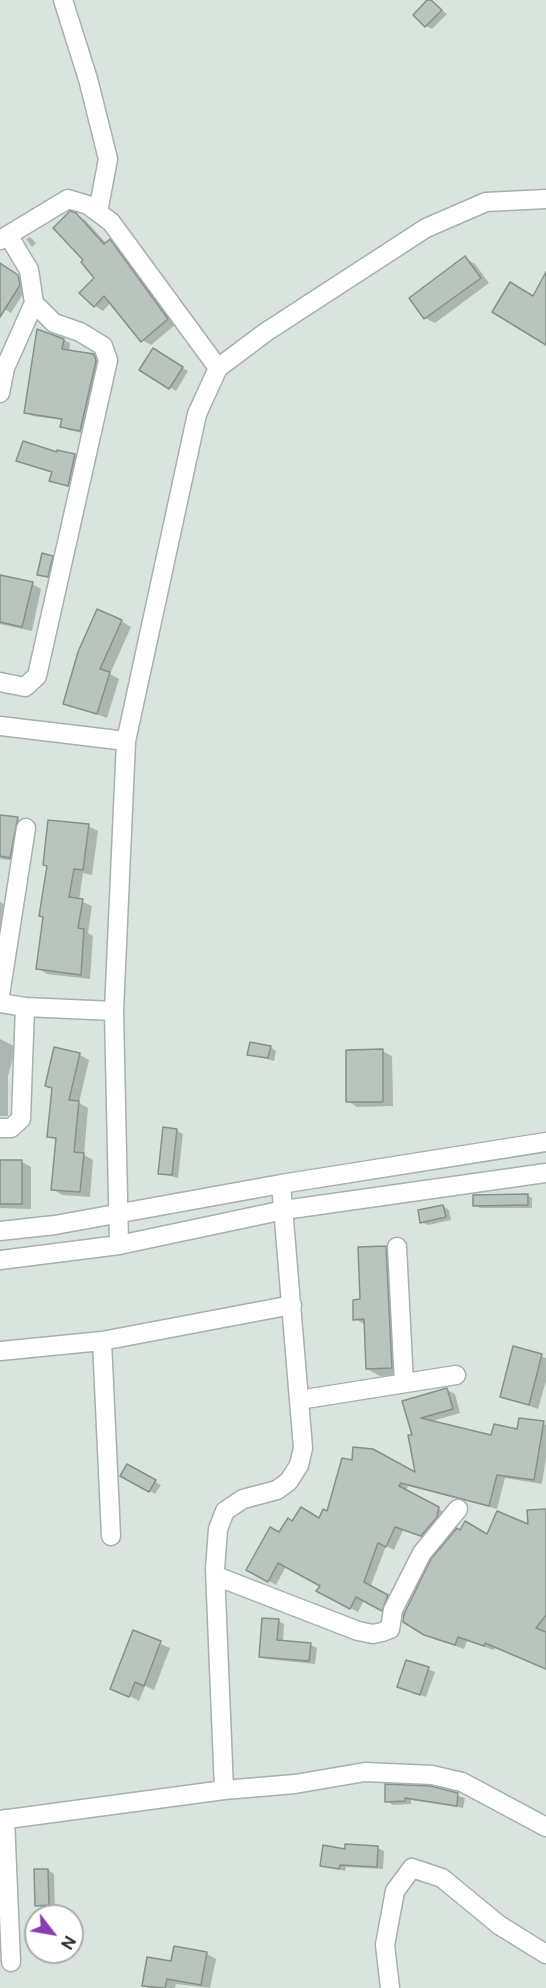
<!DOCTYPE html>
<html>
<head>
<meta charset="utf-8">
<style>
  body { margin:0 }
  #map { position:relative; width:546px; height:1988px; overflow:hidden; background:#d8e4dd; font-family:"Public Sans",sans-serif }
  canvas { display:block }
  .north { position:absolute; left:24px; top:1904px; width:60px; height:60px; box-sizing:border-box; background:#fff; border:2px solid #abacab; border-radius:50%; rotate:121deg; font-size:16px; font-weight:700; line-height:24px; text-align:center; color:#2c302d }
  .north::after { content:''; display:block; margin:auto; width:21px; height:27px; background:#883dae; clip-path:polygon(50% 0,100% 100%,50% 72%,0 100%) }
</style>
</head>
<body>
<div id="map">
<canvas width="546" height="1988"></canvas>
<div class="north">N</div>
</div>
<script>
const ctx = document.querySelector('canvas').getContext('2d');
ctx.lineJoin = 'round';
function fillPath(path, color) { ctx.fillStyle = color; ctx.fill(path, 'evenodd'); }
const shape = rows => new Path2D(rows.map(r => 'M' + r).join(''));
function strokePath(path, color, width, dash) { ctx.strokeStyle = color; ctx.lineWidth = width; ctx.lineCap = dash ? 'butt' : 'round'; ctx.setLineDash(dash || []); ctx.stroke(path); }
fillPath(shape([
  [429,0,447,14,432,29,426,26],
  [76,215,85,220,107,244,110,241,118,246,176,324,151,345,142,340,111,302,103,311,95,306,96,278],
  [30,237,36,243,32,247,26,239],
  [465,258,475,264,489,283,435,323,425,318],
  [1,266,24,280,26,289,11,313,0,306],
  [64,340,70,343,69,351,93,355,100,359,87,434,68,430,62,426,63,420,32,416,25,412],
  [153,350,188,371,176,391,141,369],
  [58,451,81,459,74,488,51,481,53,473,18,460,58,454],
  [52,557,58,560,54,580,38,574],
  [0,576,32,584,41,589,32,631,0,624],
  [121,621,131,627,110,674,119,679,107,718,65,703],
  [0,816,17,819,25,823,18,861,0,859],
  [88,826,98,831,92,875,83,873,79,900,92,906,88,933,93,936,90,979,47,974,38,968,48,867,44,864],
  [0,902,12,909,0,939],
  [0,1039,16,1047,8,1076,8,1116,0,1116],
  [270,1047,276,1051,274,1061,249,1054],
  [382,1051,392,1056,393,1106,357,1107,348,1101],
  [80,1055,89,1060,79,1103,88,1108,84,1155,93,1160,90,1197,62,1195,53,1189,57,1141,49,1136,53,1089,46,1086],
  [176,1130,183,1134,178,1178,160,1173],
  [0,1162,22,1162,31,1167,31,1209,0,1208],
  [527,1195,532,1198,532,1208,480,1208,475,1205],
  [443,1206,449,1210,451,1220,428,1225,421,1222],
  [386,1247,398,1255,404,1375,380,1376,367,1369,366,1325,355,1319],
  [515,1348,546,1358,546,1381,538,1409,502,1396],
  [447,1390,455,1394,460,1413,429,1422,492,1437,543,1423,546,1425,546,1457,542,1484,505,1478,497,1509,408,1486,406,1491,446,1513,429,1540,403,1530,394,1550,386,1546,370,1588,395,1601,389,1614,364,1600,358,1612,318,1591,322,1585,286,1566,276,1585,248,1569,279,1534,293,1523,319,1520,328,1513,418,1475,414,1436,404,1402],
  [127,1466,161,1485,155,1494,122,1475],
  [546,1510,546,1669,495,1647,494,1650,467,1641,464,1649,435,1639,404,1621,488,1536,529,1526],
  [278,1621,284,1624,283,1642,310,1645,317,1648,315,1664,266,1659,260,1656],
  [134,1632,170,1648,154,1690,145,1686,139,1701,120,1691],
  [407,1661,435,1672,426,1697,399,1687],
  [430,1788,465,1798,463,1808,411,1800,411,1804,393,1805,387,1801],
  [378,1848,384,1851,383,1869,346,1867,345,1871,322,1865,346,1850],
  [48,1870,54,1874,55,1908,43,1908,37,1905],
  [207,1954,216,1959,210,1988,176,1984,175,1988,148,1988,143,1985,172,1963]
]), '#0003');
const building = shape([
  [427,0,431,0,442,10,425,27,413,15,427,0],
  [70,211,76,213,104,244,110,239,168,319,141,342,104,296,94,307,79,293,94,278,81,262,83,260,53,228,70,211],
  [465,256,481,278,424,319,409,298,465,256],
  [0,263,18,275,20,285,0,317,0,263],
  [546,272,546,345,492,312,510,282,533,296,546,272],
  [37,329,64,339,62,349,94,354,96,361,80,431,60,427,62,419,24,413,37,329],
  [153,348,183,367,169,389,139,370,153,348],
  [23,441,57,452,57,450,75,454,68,486,49,481,52,472,16,461,23,441],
  [42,553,53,556,48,577,37,575,42,553],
  [0,575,33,582,22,627,0,622,0,575],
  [97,609,122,620,100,669,110,672,97,714,63,704,78,652,97,609],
  [0,815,18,817,10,858,0,856,0,815],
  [48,820,89,824,83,870,74,869,69,897,83,899,78,928,84,929,81,975,36,969,43,917,39,916,47,866,43,865,48,820],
  [250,1042,271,1046,268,1058,247,1055,250,1042],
  [54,1047,80,1053,69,1100,79,1101,74,1152,84,1153,80,1192,51,1190,56,1138,47,1137,52,1088,45,1086,54,1047],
  [383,1049,383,1102,346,1102,346,1050,383,1049],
  [163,1127,177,1129,172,1175,158,1174,163,1127],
  [0,1160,22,1160,22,1204,0,1204,0,1160],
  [528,1194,528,1205,473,1206,473,1195,528,1194],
  [443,1205,446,1217,420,1223,418,1210,443,1205],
  [386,1246,392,1368,366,1369,364,1319,353,1320,353,1300,360,1299,358,1247,386,1246],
  [513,1346,542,1354,529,1405,500,1397,513,1346],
  [447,1388,453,1409,421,1418,491,1435,494,1424,517,1429,519,1418,544,1421,534,1480,497,1475,489,1506,401,1483,399,1486,439,1507,437,1517,421,1536,395,1527,386,1547,378,1543,364,1582,388,1595,382,1611,356,1597,350,1609,316,1591,320,1586,278,1563,268,1582,246,1570,270,1527,279,1532,288,1518,292,1521,301,1507,319,1518,323,1509,327,1511,342,1458,352,1460,353,1447,373,1449,415,1472,408,1435,412,1435,402,1401,447,1388],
  [127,1464,156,1480,149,1492,120,1476,127,1464],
  [546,1509,546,1615,536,1628,546,1632,546,1669,485,1643,484,1646,458,1637,455,1645,424,1635,403,1622,404,1614,431,1559,457,1528,460,1530,465,1521,487,1534,497,1511,528,1524,527,1510,546,1509],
  [262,1618,279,1619,277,1640,311,1643,309,1661,259,1657,262,1618],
  [133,1630,161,1641,144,1686,135,1682,129,1697,110,1689,133,1630],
  [406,1660,429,1667,420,1695,397,1687,406,1660],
  [385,1784,430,1786,458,1793,457,1806,405,1798,405,1801,385,1802,385,1784],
  [345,1844,378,1846,377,1867,340,1865,339,1869,320,1866,323,1845,345,1849,345,1844],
  [34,1869,48,1869,49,1905,35,1906,34,1869],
  [174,1946,207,1952,201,1985,167,1979,165,1988,142,1986,147,1957,171,1961,174,1946]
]);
fillPath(building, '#b8c4bd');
strokePath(building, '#86918a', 1.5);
const minor = shape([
  [63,0,88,79,108,159,98,212],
  [0,240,68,199,88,205,111,222,218,368],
  [0,393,5,368,34,303,29,270,8,235],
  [0,682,25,687,37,676,108,360,103,346,80,332,54,323,34,303],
  [0,726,126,741],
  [0,995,26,828],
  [0,1003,25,1007,114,1011],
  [0,1128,11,1128,21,1119,25,1007],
  [0,1231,55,1225,281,1184,546,1142],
  [119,1245,114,1011,126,741,197,414,218,368,266,332,426,228,486,202,546,199],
  [397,1247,404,1383],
  [0,1260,119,1245,284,1210,546,1173],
  [102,1341,111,1536],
  [0,1351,102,1341,292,1305],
  [299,1400,456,1375],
  [216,1576,358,1631,373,1634,382,1632,390,1629,393,1610,422,1553,458,1509],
  [224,1790,295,1784,365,1772,432,1775,462,1782,546,1827],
  [5,1819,11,1962],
  [0,1820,224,1790,215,1569,218,1529,225,1511,243,1499,277,1490,289,1481,299,1465,303,1448,281,1184],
  [390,1988,385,1945,395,1891,412,1868,442,1878,499,1925,546,1954]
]);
strokePath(minor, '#a5b1aa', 21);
strokePath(minor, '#fff', 18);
</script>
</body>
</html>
